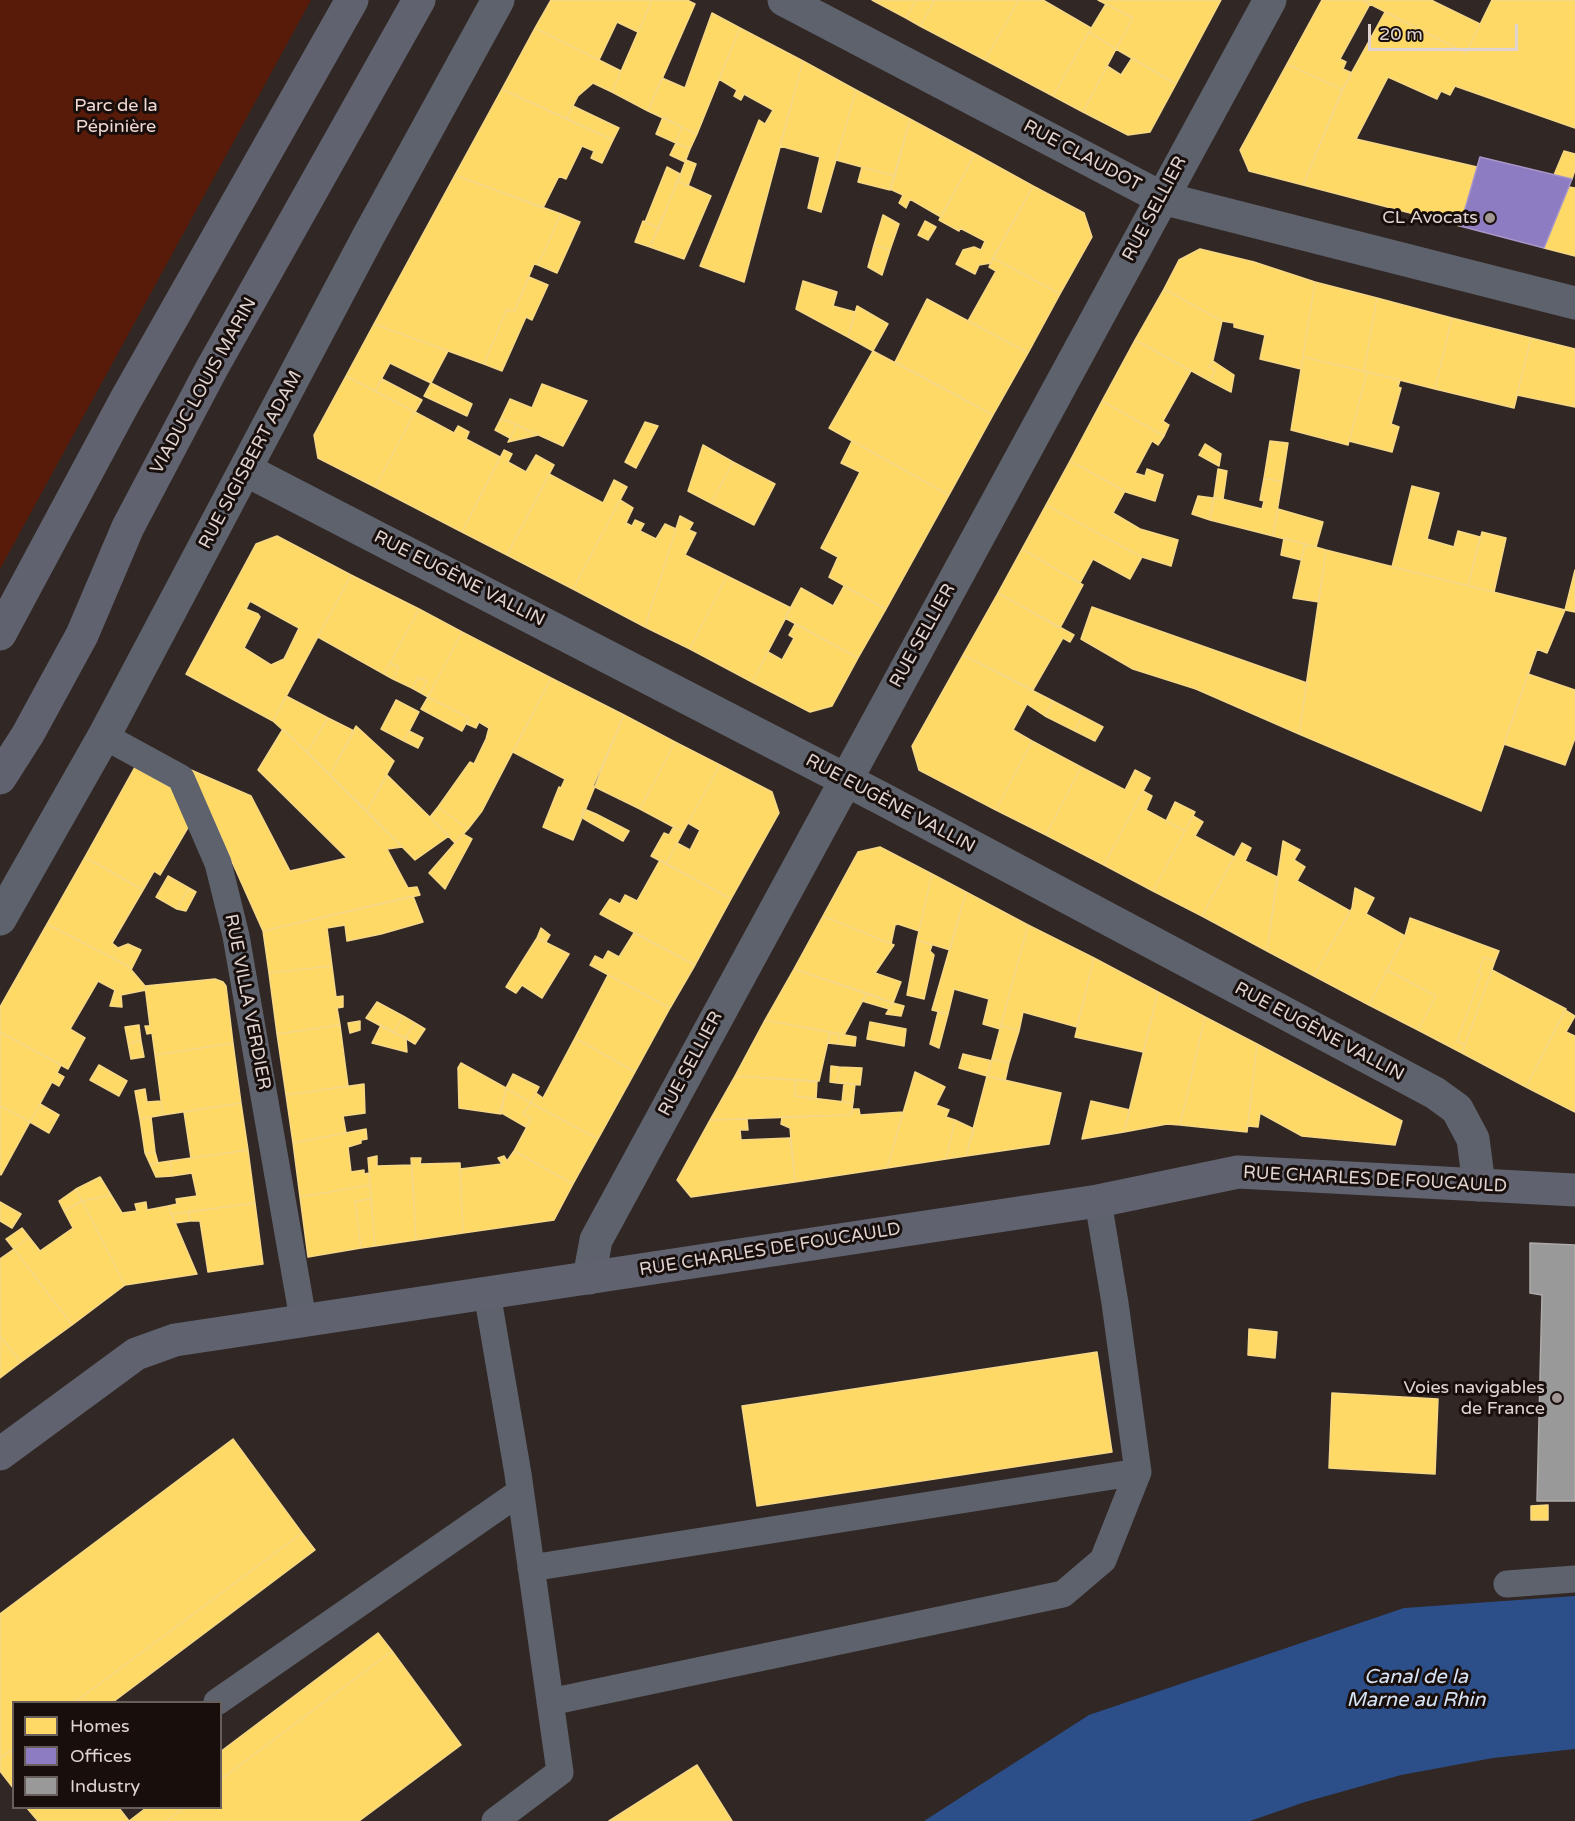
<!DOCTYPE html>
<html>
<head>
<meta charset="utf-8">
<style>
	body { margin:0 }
	#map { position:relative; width:1575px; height:1821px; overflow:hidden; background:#312724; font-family:"Varela Round",sans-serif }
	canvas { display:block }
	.legend { position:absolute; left:12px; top:1701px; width:210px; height:108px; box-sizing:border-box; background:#180f0d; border:2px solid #685e5b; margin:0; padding:8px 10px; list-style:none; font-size:18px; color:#e1d4d0 }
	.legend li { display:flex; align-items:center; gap:12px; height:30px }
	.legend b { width:30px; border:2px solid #685e5b }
	.scale { position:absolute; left:1368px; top:24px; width:150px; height:27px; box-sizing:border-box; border:3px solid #e1d4d0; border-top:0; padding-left:8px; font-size:18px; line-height:21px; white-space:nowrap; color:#e1d4d0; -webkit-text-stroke:4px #180f0d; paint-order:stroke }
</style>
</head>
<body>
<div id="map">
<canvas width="1575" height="1821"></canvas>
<ul class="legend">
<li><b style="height:16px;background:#ffd966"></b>Homes</li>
<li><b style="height:16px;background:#8e7cc3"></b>Offices</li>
<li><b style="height:16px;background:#999"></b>Industry</li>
</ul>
<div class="scale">20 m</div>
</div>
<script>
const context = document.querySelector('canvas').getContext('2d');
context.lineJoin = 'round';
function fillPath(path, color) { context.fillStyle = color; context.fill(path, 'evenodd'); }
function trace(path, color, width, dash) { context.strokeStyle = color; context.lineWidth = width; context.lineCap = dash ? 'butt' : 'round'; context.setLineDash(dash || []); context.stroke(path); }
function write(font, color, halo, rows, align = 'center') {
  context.font = font + ' "Varela Round",sans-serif'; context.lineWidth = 6; context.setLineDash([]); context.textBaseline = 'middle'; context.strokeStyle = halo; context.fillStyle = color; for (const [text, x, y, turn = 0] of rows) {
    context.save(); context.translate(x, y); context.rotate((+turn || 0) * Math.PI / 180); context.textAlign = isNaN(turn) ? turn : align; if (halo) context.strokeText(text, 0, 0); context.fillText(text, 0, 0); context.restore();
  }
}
fillPath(new Path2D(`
	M0 0H311L0 569Z`), '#581b0a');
fillPath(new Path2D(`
	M1575 1596V1749L1493 1758 1401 1775 1305 1802 1250 1821H924L1089 1715 1404 1608Z`), '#2c4f8a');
const homes = new Path2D(`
	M551 0H652L638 32 617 22 599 60 535 28Z
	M652 0H687L695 4 648 111 612 92Z
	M872 0H916L906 18Z
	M916 0H935L920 26 906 18Z
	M935 0H1019L985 60 920 26Z
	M1019 0H1043L1091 28 1053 96 985 60Z
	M1098 0H1221L1176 84 1116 49 1133 18Z
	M1322 0H1362L1370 4 1340 59 1346 62 1343 69 1352 73 1343 90 1287 64Z
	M1362 0H1431L1480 24 1466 53Z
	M1492 0H1575V128L1455 86 1450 95 1441 91 1437 99 1388 77 1356 139 1477 167 1460 226 1303 185 1342 90 1385 12 1466 53Z
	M1106 4 1133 18 1116 49 1089 32Z
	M712 13 740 28 697 134 648 111 662 78 685 88Z
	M535 28 621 71 612 92 593 83 578 96 566 119 502 89Z
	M740 28 803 61 744 282 700 266 759 120 765 124 773 110 744 94 741 100 734 96 737 90 719 79Z
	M1089 32 1116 49 1083 112 1053 96Z
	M1132 58 1176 84 1150 132 1128 135 1083 112 1107 66 1121 75Z
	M803 61 856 90 821 212 808 208 820 157 780 146Z
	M1287 64 1343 90 1303 185 1249 171 1240 150Z
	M502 89 613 140 602 163 591 158 594 151 582 146 566 179 559 176 543 208 455 175Z
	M856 90 910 119 895 176 836 160Z
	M573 106 619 128 613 140 566 119Z
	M663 117 682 127 676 143 656 134Z
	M910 119 975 154 941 217 910 199 906 208 899 203 903 195 890 189Z
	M682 127 697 134 690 149 676 143Z
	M676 143 690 149 685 162 670 155Z
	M1564 151 1575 154V170L1572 179 1554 175Z
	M975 154 1033 186 991 263 979 265 975 274 956 264 963 250 974 247 981 250 985 241 960 228 959 231 939 220Z
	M686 160 696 164 688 186 678 181Z
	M667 167 680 174 659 228 645 222Z
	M862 167 895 176 890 190 858 182Z
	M455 175 561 214 538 265 534 264 514 312 507 309 484 364 374 324Z
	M678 181 711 196 684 259 650 247Z
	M1033 186 1084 213 1092 237 1060 294 993 258Z
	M1569 187 1575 188V256L1544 248Z
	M561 214 580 222 557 273 538 265Z
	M883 215 899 224 890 250 874 245Z
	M643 221 659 228 650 247 635 242Z
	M925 221 936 227 928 240 918 235Z
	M874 245 890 250 882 275 868 267Z
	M1200 249 1254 262 1315 282 1301 369 1260 359 1265 335 1234 327V323L1222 321 1164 289 1179 260Z
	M993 258 1060 294 1028 353 968 321 996 271 989 267Z
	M529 277 548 285 532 320 526 317 502 371 484 364 507 309 514 312Z
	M803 281 837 292 833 306 855 312 848 337 796 309Z
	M1315 282 1377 298 1364 371 1303 357Z
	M1164 289 1222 321 1213 360 1209 367 1215 370 1210 381 1135 340Z
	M1377 298 1452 318 1435 389 1364 371Z
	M927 299 1028 353 993 415 895 362Z
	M857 306 888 324 873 351 848 337Z
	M1452 318 1531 338 1514 408 1435 389Z
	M374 324 448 351 431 383 390 363 375 391 346 376Z
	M1531 338 1575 349V407L1517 395Z
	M1135 340 1191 371 1163 421 1169 425 1164 436 1102 401Z
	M873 351 993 415 949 495 829 428Z
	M1303 357 1367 372 1348 445 1291 430Z
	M1213 361 1234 375 1231 392 1210 381 1215 370 1209 367Z
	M1367 372 1400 380 1398 387 1401 388 1391 424 1399 427 1392 452 1349 441Z
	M346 376 415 412 375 487 318 458 314 435Z
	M382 379 422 400 415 412 375 391Z
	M431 383 472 404 467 416 424 396Z
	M542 384 587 401 563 446 501 418 510 399 532 408Z
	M1102 401 1164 436 1158 445 1152 441 1135 473 1145 476 1147 469 1163 475 1155 501 1126 492 1070 461Z
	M415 412 454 433 458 426 469 432 466 439 500 457 462 532 375 487Z
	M501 418 517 425 510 438 495 430Z
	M645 422 658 426 636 468 625 462Z
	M517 425 538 435 508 442Z
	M852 441 949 495 886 609 829 577 838 557 821 548 860 472 841 463Z
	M1270 441 1288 443 1282 482 1264 478Z
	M1205 444 1221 454 1219 466 1199 455Z
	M703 445 733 462 711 503 688 491Z
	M504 450 512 454 508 462 526 472 536 455 554 465 507 555 462 532Z
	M1070 461 1125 491 1113 513 1140 529 1178 540 1171 566 1142 557 1046 505Z
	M733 462 775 484 754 525 711 503Z
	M1218 469 1227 471 1223 499 1214 497Z
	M549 474 603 503 614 480 627 487 573 589 507 555Z
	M1264 478 1282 482 1273 536 1210 520 1214 497 1262 509 1264 501 1260 500Z
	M1412 486 1439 493 1427 539 1454 547 1458 531 1480 537 1468 586 1392 567Z
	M1198 496 1213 498 1210 520 1192 514Z
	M620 500 633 508 626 523 632 526 635 520 644 524 640 531 656 539 665 524 676 529 645 627 573 589Z
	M1046 505 1142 557 1130 579 1093 559 1080 583 1022 549Z
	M1278 509 1323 522 1316 547 1273 536Z
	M680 516 693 523 689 530 696 533 685 555 727 576 690 649 645 627Z
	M1482 532 1506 538 1494 592 1468 586Z
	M277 536 351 575 273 721 186 674 256 544ZM250 601 299 628 284 659 271 665 244 648 260 617 258 614 246 609Z
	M1284 538 1305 544 1301 560 1281 555Z
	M1305 544 1326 550 1319 602 1293 598Z
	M1022 549 1083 585 1060 628 998 593Z
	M1326 550 1565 610 1547 653 1537 649 1481 811 1299 734Z
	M1575 570V612L1565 610Z
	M351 575 419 609 384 674 318 637Z
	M727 576 791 608 752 682 690 649Z
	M844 586 886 609 858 658 785 618 801 588 833 606Z
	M998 593 1074 635 1070 642 1063 638 1033 690 963 655Z
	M1092 607 1307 683 1299 734 1196 689 1133 669 1081 639Z
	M419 609 462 632 428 697 421 693 427 681 418 677 412 688 393 679 399 667 390 663Z
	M795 624 858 658 832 706 810 712 752 682 768 652 782 660 794 638 789 635Z
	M462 632 551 678 482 811 468 829 438 807 470 762 474 764 486 739 489 728 479 722 476 728 467 724 469 718 428 697Z
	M963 655 1053 701 1045 716 1027 704 1013 730 1032 741 996 810 919 770 912 746Z
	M390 663 399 667 393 679 384 674Z
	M1528 674 1575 690V738L1565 765 1504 744Z
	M418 677 427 681 421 693 412 688Z
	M551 678 624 715 573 840 543 827 559 787 561 788 565 779 513 752Z
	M286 696 328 718 307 752 273 721Z
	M428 697 469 718 462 731 421 709Z
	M396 700 419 712 404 741 381 729Z
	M1053 701 1082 716 1075 731 1045 716Z
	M624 715 675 742 640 809 593 786Z
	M1082 716 1103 727 1095 741 1075 731Z
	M328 718 354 731 330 775 307 752Z
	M356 726 394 761 367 811 330 775Z
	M283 729 402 847 387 849 408 888 417 887 420 895 263 931 191 770 251 796 290 871 347 858 258 770Z
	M409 731 423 738 418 748 404 741Z
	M1032 741 1081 767 1046 835 996 810Z
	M675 742 720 765 683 832 640 809Z
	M720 765 772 792 779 813 731 899 666 864 677 843 690 850 700 830 688 823Z
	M135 767 173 789 190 824 160 875 154 871 143 890 85 857Z
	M1081 767 1125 790 1135 770 1150 778 1104 865 1046 835Z
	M387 775 449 836 415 860 367 811Z
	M1143 791 1152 796 1146 810 1185 831 1153 891 1104 865Z
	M1175 802 1195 812 1185 831 1166 821Z
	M438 807 468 829 455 843 430 817Z
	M584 809 596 814 591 823 581 817Z
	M596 814 629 831 623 841 591 823Z
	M1193 816 1203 822 1195 836 1234 857 1202 916 1153 891Z
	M674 826 683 832 666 864 651 856 664 833 669 835Z
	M463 834 472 839 445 889 429 873Z
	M1283 841 1300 850 1294 860 1305 867 1297 881 1350 911 1314 976 1267 951Z
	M1242 843 1251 848 1245 861 1277 877 1267 951 1202 916Z
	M880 847 932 874 919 931 898 924 895 925 891 944 823 916 858 852Z
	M85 857 143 890 112 943 118 948 128 944 141 950 131 970 128 966 47 924Z
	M660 860 731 899 695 965 600 914 610 899 620 904 625 895 637 901Z
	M932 874 966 892 950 950 917 940Z
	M168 876 189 888 177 909 156 897Z
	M189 888 196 892 186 911 177 909Z
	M1355 888 1374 898 1366 914 1405 936 1369 1005 1314 976 1352 908Z
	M966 892 1028 925 1000 1029 983 1024 989 999 954 989 948 1014 932 1010Z
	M413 896 423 922 381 934 347 941 345 925 327 928 332 966 269 973 263 931Z
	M823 916 894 945 875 973 901 982 893 1003 794 969Z
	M1410 918 1499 951 1495 961 1484 957 1479 972 1482 973 1457 1041 1465 1045 1462 1053 1418 1030 1436 996 1387 970 1405 936Z
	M47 924 128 966 145 986 146 990 121 995 122 1007 110 1006 115 990 98 981 70 1029 85 1038 68 1069 0 1032V1007Z
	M1028 925 1094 958 1077 1027 1023 1012 1019 1031 1001 1025Z
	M541 928 550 935 546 942 537 938Z
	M634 933 695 965 670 1008 590 965 595 956 603 960 608 951 619 957Z
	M537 938 569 954 542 998 522 985 516 993 506 987Z
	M917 940 932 945 930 951 934 955 924 999 907 995Z
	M1484 957 1495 961 1465 1045 1457 1041 1482 973 1479 972Z
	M1094 958 1158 992 1143 1052 1075 1037Z
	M332 966 336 997 343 996V1007L337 1008 340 1025 277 1034 269 973Z
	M794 969 867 993 844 1035 765 1020Z
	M1387 970 1436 996 1418 1030 1369 1005Z
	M1492 970 1566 1009 1526 1087 1462 1053Z
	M608 975 670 1008 635 1072 575 1038Z
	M215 979 223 982 226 986 233 1043 155 1055 152 1033 147 1034 145 1026H150L145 986Z
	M1158 992 1205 1017 1180 1125 1167 1124 1124 1132Z
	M867 993 893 1003 889 1009 862 1001Z
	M377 1002 403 1016 394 1033 366 1018Z
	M893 1003 904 1006 901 1016 886 1014Z
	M1565 1010 1575 1016 1566 1032 1575 1036V1112L1526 1087Z
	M938 1012 948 1014 939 1048 930 1044Z
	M403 1016 415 1023 405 1038 394 1033Z
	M1205 1017 1257 1044 1247 1132 1180 1125Z
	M765 1020 830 1032 819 1081 735 1076Z
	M360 1021V1030L350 1033 348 1023Z
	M870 1022 906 1029 904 1046 867 1039Z
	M415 1023 425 1029 415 1044 405 1038Z
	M139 1025 141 1041 128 1043 125 1027Z
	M340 1025 348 1086 286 1095 277 1034Z
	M381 1025 406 1039 407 1052 372 1043Z
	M1001 1025 1019 1031 1009 1063 992 1059Z
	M0 1032 61 1065 57 1073 64 1077 59 1086 52 1082 30 1122 0 1106Z
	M830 1032 840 1034 837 1044 828 1043Z
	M840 1034 856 1037 855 1046 837 1044Z
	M575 1038 635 1072 598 1139 531 1103 536 1093 543 1098Z
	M141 1041 144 1057 131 1059 128 1043Z
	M233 1043 241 1103 163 1115 155 1055Z
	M1257 1044 1402 1121 1395 1145 1302 1136 1260 1113 1258 1127 1248 1126Z
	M963 1054 992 1061 987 1076 959 1068Z
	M992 1059 1009 1063 1005 1081 987 1076Z
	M461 1063 506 1088 501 1114 459 1108 458 1068Z
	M99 1065 127 1081 119 1096 90 1080Z
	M831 1066 839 1067 837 1083 830 1082Z
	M839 1067 862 1068 860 1085 837 1083Z
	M915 1072 945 1087 936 1105 949 1110 946 1117 955 1120 946 1159 887 1168Z
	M513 1074 539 1087 531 1103 506 1088Z
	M735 1076 795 1080V1096L853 1103 851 1115 710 1120Z
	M987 1076 1061 1093 1049 1144 966 1156Z
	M795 1080 817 1082 816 1099 795 1096Z
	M844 1083 855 1084 853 1103 842 1102Z
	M364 1084 365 1113 343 1116 346 1133 293 1143 286 1095Z
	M506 1088 531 1103 523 1114 531 1119 526 1127 500 1112Z
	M145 1089 147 1102 161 1101 163 1115 140 1119 135 1091Z
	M1091 1101 1130 1110 1124 1132 1082 1139Z
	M241 1103 248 1150 191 1158 184 1112Z
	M531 1103 598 1139 573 1184 514 1151 531 1119 523 1114Z
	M40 1104 59 1115 49 1133 30 1122Z
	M0 1106 30 1122 1 1175 0 1174Z
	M853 1109H859L860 1115 903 1112 887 1168 795 1182 790 1128 781 1124 782 1117 851 1115Z
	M151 1117 155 1152 145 1153 140 1119Z
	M747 1119 748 1130H740L741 1140 790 1138 795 1182 691 1197 677 1180 710 1120Z
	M955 1120 974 1129 966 1156 946 1159Z
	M366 1129 367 1139 361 1140V1143L348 1147 351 1172 364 1170V1174L369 1173 370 1185 300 1197 293 1143Z
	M248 1150 255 1203 172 1214 168 1206 177 1204 176 1199 197 1196 192 1173 172 1176 170 1161Z
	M514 1151 573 1184 554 1220 463 1233 460 1169 502 1164 498 1158 504 1156 507 1161Z
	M155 1152 158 1163 150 1164 145 1153Z
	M377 1156V1166L412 1165 416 1240 375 1246 368 1158Z
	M411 1158H421L420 1164 460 1163 463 1233 416 1240Z
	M170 1161 172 1176 156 1177 150 1164Z
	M100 1177 111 1195 82 1201 76 1189Z
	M370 1185 371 1199 355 1201 361 1248 308 1257 300 1197Z
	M76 1189 82 1201 64 1211 59 1201Z
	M111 1195 122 1213 137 1211 135 1204 146 1202 147 1210 168 1206 197 1274 125 1285 82 1201Z
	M371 1199 375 1246 361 1248 355 1201Z
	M82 1201 125 1285 72 1325 14 1249 29 1237 40 1251 73 1228 64 1211Z
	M0 1202 21 1214 12 1228 0 1221Z
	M255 1203 263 1264 208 1272 200 1221H190L189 1212Z
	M189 1212 190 1221 175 1223 172 1214Z
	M22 1228 29 1237 14 1249 6 1239Z
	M14 1249 72 1325 21 1362 0 1336V1259Z
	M1249 1329 1277 1332 1275 1358 1248 1355Z
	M0 1336 21 1362 0 1378Z
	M1097 1352 1112 1452 757 1506 742 1406Z
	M1332 1393 1438 1399 1435 1474 1329 1468Z
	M233 1439 302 1533 75 1702H14V1748L0 1759V1614Z
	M1548 1505V1520H1531V1506Z
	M302 1533 315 1550 113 1702H75Z
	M378 1633 392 1651 220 1780V1752Z
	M392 1651 461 1745 359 1821H166L184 1808H220V1780Z
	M14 1748V1789L0 1771V1759Z
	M697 1765 732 1821H609Z
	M27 1808H119L129 1821 146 1808H184L166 1821H38Z`);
fillPath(homes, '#ffd966');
trace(homes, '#f6d886', 1.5);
const offices = new Path2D(`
	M1480 157 1572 179 1544 248 1460 226Z`);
fillPath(offices, '#8e7cc3');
trace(offices, '#a796c7', 1.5);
const industry = new Path2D(`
	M1530 1243 1575 1245V1501H1537L1542 1295 1530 1293Z`);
fillPath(industry, '#999');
trace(industry, '#afabaa', 1.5);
trace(new Path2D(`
	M104 736 181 778 218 863 236 936 303 1319
	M487 1293 518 1474 560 1772 495 1821
	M531 1568 1138 1472
	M1507 1584 1575 1579
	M217 1702 520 1492
	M550 1702 1063 1594 1103 1560 1138 1472 1115 1303 1098 1201`), '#5d626c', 27);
trace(new Path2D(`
	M784 0 1162 198 1575 303
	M246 470 879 797 1435 1093 1457 1109 1473 1139 1479 1185
	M0 919 104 736 369 235 498 0
	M589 1278 596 1240 1270 0`), '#5d626c', 33);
trace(new Path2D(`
	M0 634 125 401 352 0
	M0 778 28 734 82 635 128 527 212 368 419 0
	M0 1454 136 1354 175 1340 1098 1201 1238 1172 1575 1190`), '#60636f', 33);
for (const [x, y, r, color] of [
	[1490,218,6,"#a39794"],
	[1557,1398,6,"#a39794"]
]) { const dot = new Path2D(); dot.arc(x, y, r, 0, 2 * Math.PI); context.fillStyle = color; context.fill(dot); trace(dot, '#180f0d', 2); }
write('18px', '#f1d8d1', '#180f0d', [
	["Parc de la",116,106],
	["Pépinière",116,127]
]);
write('18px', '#e1d4d0', '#180f0d', [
	["RUE CLAUDOT",1082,156,28],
	["RUE SELLIER",1155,209,-62],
	["VIADUC LOUIS MARIN",204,386,-61],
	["RUE SIGISBERT ADAM",251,460,-62],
	["RUE EUGÈNE VALLIN",459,579,27],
	["RUE SELLIER",923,636,-61],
	["RUE EUGÈNE VALLIN",890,804,28],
	["RUE VILLA VERDIER",247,1002,79],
	["RUE EUGÈNE VALLIN",1319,1032,28],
	["RUE SELLIER",691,1064,-62],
	["RUE CHARLES DE FOUCAULD",1375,1180,3],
	["RUE CHARLES DE FOUCAULD",770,1250,-9]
]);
write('18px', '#e1d4d0', '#180f0d', [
	["CL Avocats",1478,218],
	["Voies navigables",1545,1388],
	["de France",1545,1409]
], 'right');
write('italic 20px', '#d7e3f6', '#180f0d', [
	["Canal de la",1416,1678],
	["Marne au Rhin",1416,1701]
]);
</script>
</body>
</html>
